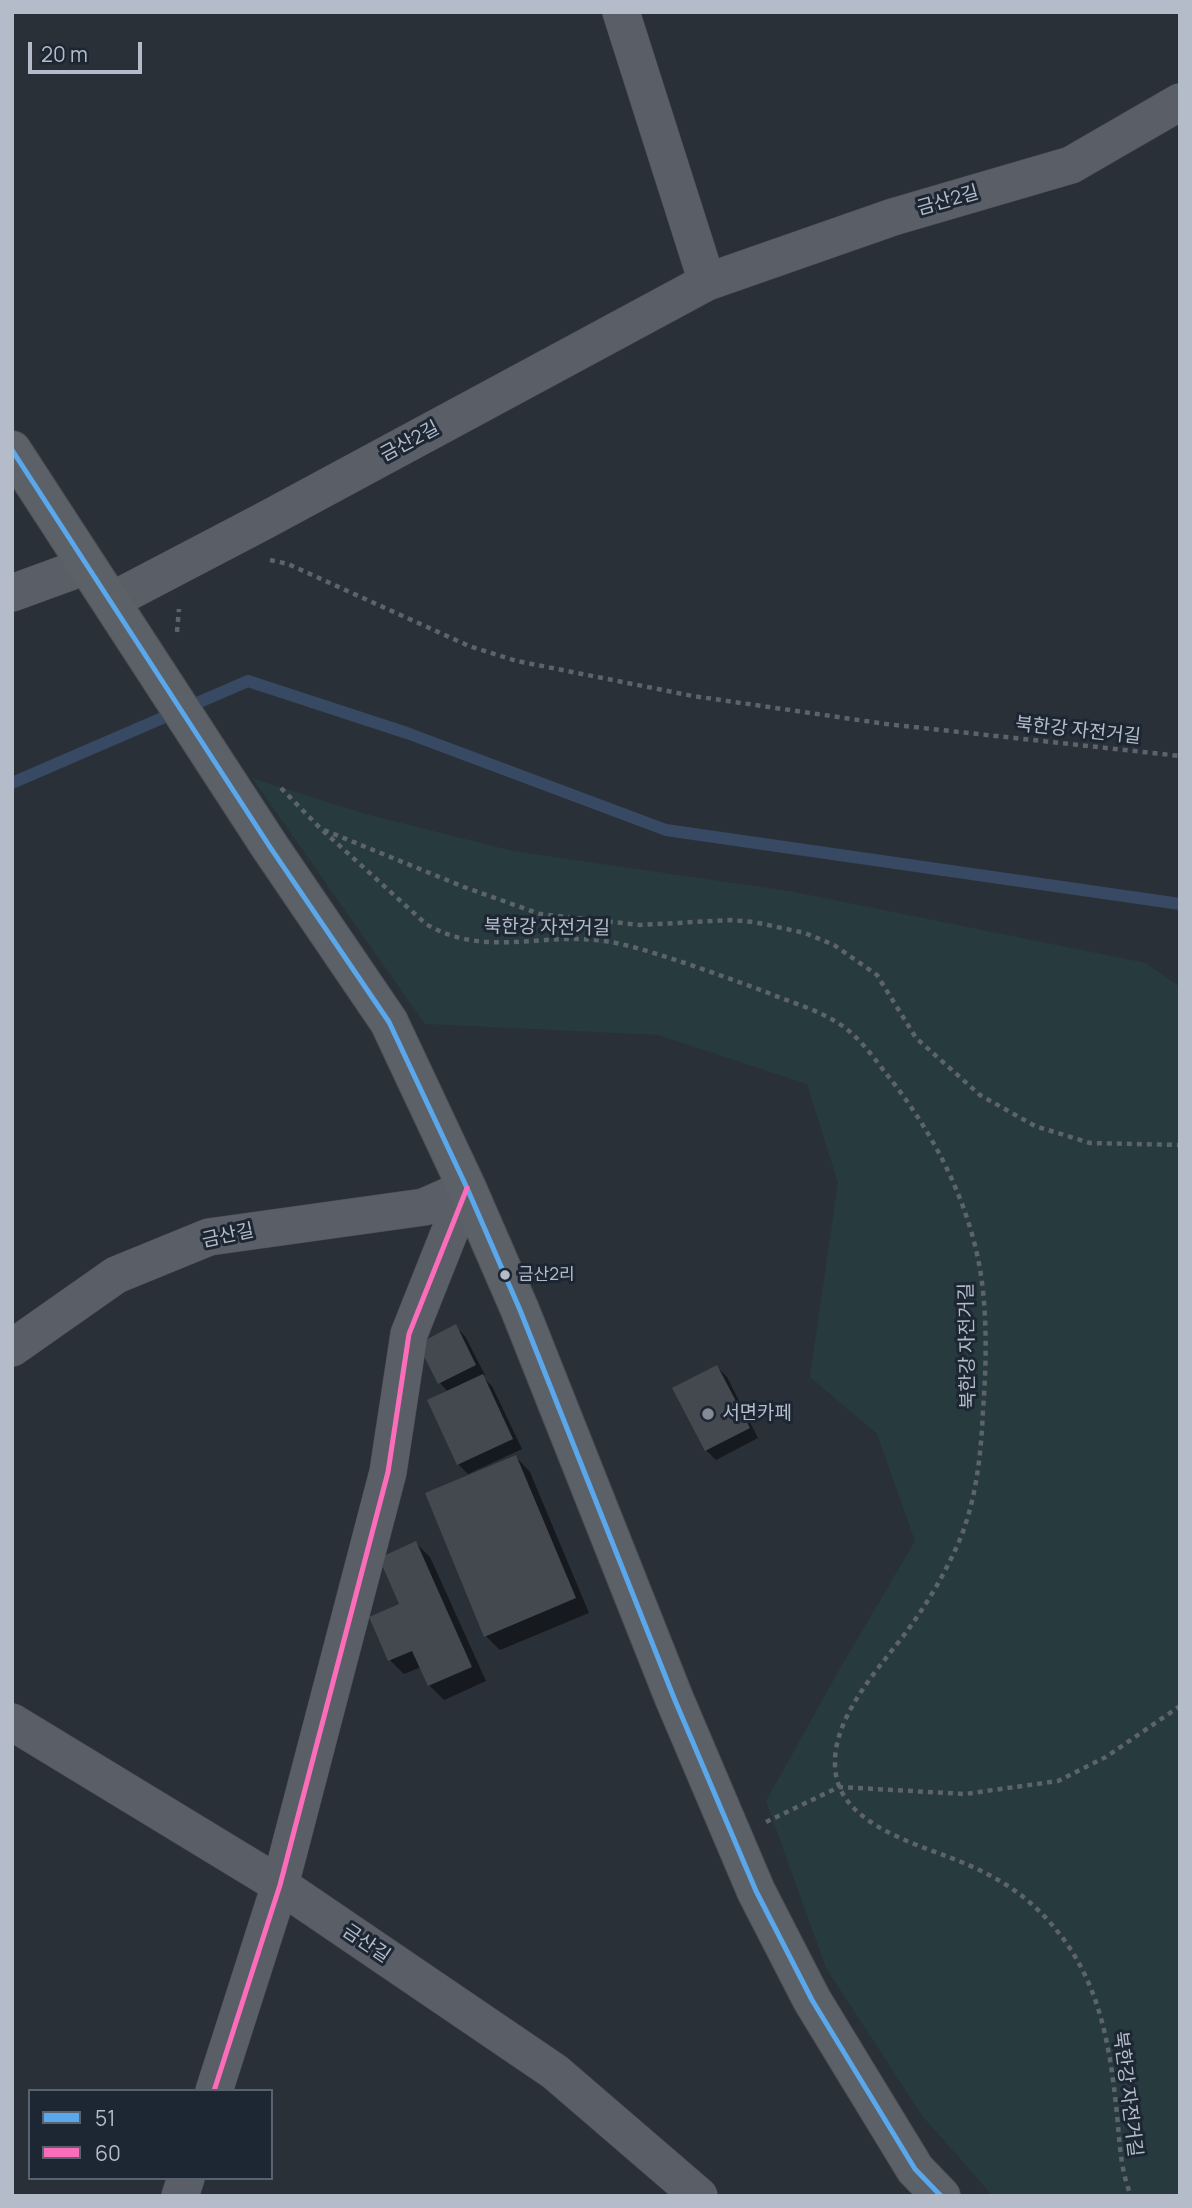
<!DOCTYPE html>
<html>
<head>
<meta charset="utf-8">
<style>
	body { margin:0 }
	#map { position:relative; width:1192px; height:2208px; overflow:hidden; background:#2a3038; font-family:Manrope,sans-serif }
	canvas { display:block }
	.frame { position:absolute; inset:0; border:14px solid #b4bcc9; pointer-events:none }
	.legend { position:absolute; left:28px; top:2089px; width:245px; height:91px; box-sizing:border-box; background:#1d2633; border:2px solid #59626f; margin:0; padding:9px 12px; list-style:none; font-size:21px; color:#b4bcc9 }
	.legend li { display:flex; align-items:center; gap:14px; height:35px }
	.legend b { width:35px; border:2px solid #59626f }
	.scale { position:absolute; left:28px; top:42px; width:114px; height:32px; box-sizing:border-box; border:4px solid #b4bcc9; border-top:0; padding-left:9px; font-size:21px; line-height:24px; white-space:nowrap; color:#b4bcc9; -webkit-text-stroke:5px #1d2633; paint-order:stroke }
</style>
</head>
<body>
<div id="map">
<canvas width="1192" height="2208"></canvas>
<div class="frame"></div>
<ul class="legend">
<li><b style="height:9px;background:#5aa8eb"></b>51</li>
<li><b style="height:9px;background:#fb6dba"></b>60</li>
</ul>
<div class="scale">20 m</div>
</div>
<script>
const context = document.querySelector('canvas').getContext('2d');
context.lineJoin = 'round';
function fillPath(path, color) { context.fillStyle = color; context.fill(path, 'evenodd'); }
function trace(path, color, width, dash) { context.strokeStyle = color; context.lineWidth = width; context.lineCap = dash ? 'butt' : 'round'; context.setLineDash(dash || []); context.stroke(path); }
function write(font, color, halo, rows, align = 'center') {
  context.font = font + ' Manrope,"Noto Sans KR",sans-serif'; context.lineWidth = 6; context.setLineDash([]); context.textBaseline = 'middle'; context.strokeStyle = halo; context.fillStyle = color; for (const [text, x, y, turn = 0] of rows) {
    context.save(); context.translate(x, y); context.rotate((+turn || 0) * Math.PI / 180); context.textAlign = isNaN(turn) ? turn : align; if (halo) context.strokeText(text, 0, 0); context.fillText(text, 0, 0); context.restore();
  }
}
fillPath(new Path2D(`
	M252 778 362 813 513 851 789 891 1146 963 1180 987V2196H993L923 2117 826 1968 766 1801 838 1672 915 1541 877 1434 810 1377 838 1183 807 1084 658 1035 425 1024Z`), '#273a3e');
fillPath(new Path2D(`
	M456 1327 465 1336 485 1375 482 1376 492 1386 522 1449 468 1474 458 1464 448 1392 440 1383Z
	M717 1367 727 1377 758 1438 716 1460 706 1450Z
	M516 1457 530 1472 589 1613 500 1650 486 1636Z
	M416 1543 430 1557 486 1681 444 1700 429 1685 421 1667 404 1674 390 1660Z`), '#0007');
trace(new Path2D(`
	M12 783 248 681 407 733 666 830 1180 904`), '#384963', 12);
fillPath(new Path2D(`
	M456 1324 476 1365 438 1384 418 1344Z
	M717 1365 750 1428 705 1451 672 1388Z
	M483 1374 513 1439 457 1465 427 1400Z
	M516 1455 576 1598 484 1637 425 1493Z
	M416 1541 472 1667 428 1686 412 1651 388 1661 369 1617 399 1604 379 1558Z`), '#444950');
const minor = new Path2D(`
	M621 12 707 282
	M12 593 86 566
	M111 601 262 522 707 282 893 217 1071 165 1180 102
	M12 1348 116 1275 209 1237 424 1207 467 1188
	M12 1722 280 1885 555 2072 699 2196
	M214 2091 280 1885 388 1472 409 1334 467 1188
	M180 2196 186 2178`);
const major = new Path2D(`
	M12 450 270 847 389 1022 467 1188 520 1310 674 1698 756 1891 812 2000 915 2169 941 2196`);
trace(minor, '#484c53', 38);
trace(major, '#484c55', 40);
trace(new Path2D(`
	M270 560 288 564 469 646 517 661 693 696 886 724 1180 756
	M177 632 179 609
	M281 788 320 828 426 924C481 957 538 934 596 940 627 943 656 954 685 963 714 973 742 983 771 994 793 1003 818 1010 838 1023 858 1035 874 1058 888 1076 937 1137 975 1213 983 1291 987 1331 986 1371 983 1410 981 1456 976 1502 958 1544 944 1575 927 1604 907 1631 878 1670 827 1722 836 1775 845 1828 925 1846 966 1864 992 1875 1016 1889 1036 1908 1097 1966 1109 2035 1117 2115 1120 2144 1120 2168 1131 2196
	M324 830 464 887 540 914 640 925 730 920 754 922 805 933 834 945 877 975 916 1038 980 1095 1035 1126 1090 1143 1180 1145
	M766 1822 839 1787 965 1794 1058 1781 1106 1757 1180 1706`), '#5d636a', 4.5, [5, 5]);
trace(minor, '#5a5e66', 37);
trace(major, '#5c6168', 38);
trace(new Path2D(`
	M12 450 270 847 389 1022 467 1188 520 1310 674 1698 756 1891 812 2000 915 2169 941 2196`), '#5aa8eb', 5);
trace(new Path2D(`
	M214 2091 280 1885 388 1472 409 1334 467 1188`), '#fb6dba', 5);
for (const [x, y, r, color] of [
	[505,1275,6,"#b4bcc9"],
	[708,1414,7,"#848b96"]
]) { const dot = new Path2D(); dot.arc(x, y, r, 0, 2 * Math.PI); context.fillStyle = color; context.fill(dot); trace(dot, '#1d2633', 2.5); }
write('17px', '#b4bcc9', '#1d2633', [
	["금산2리",518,1275]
], 'left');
write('19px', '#b4bcc9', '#1d2633', [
	["금산2길",948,201,-16],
	["금산2길",410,442,-28],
	["북한강 자전거길",1078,731,6],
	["북한강 자전거길",547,928,1],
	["금산길",228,1236,-12],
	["북한강 자전거길",968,1346,-91],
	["금산길",366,1944,34],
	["북한강 자전거길",1127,2094,83]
]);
write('19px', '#b4bcc9', '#1d2633', [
	["서면카페",722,1414]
], 'left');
</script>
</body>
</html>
